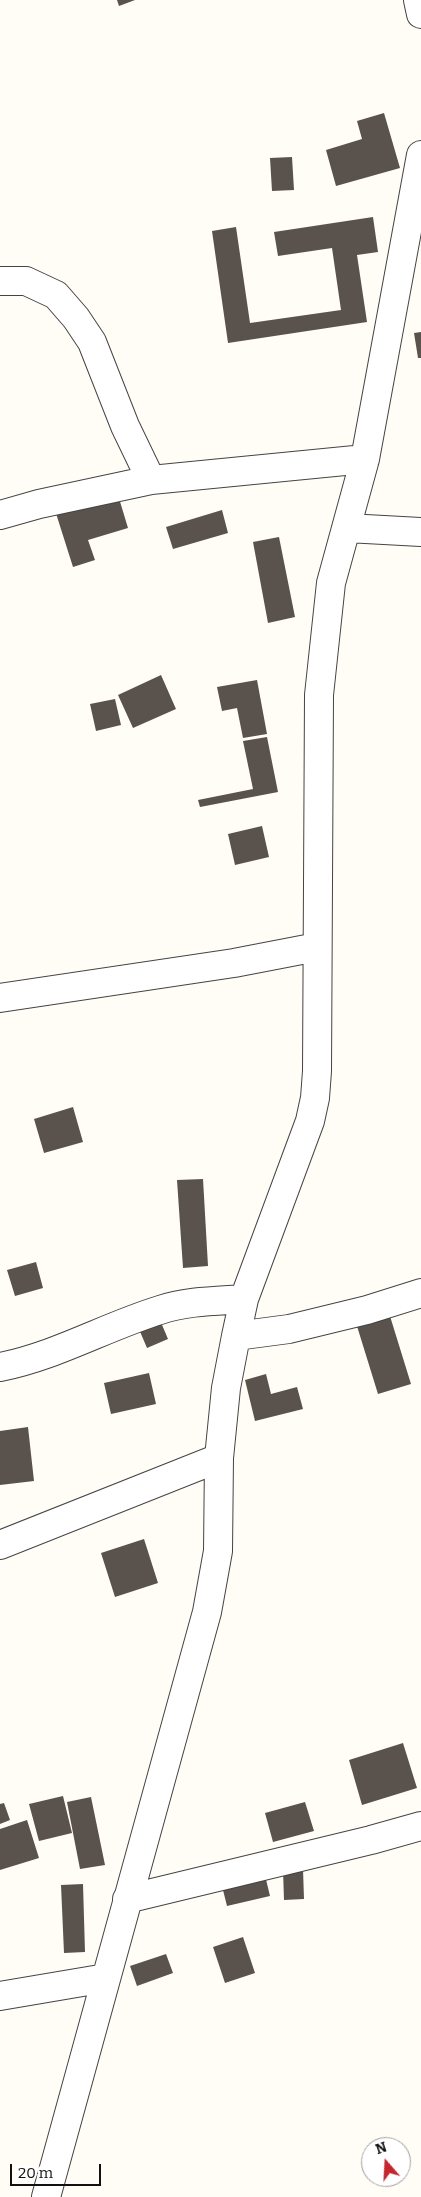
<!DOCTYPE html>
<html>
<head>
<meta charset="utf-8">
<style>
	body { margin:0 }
	#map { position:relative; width:421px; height:2197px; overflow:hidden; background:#fffdf5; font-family:Bitter,serif }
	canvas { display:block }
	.north { position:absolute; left:361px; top:2137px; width:50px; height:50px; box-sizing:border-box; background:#fff; border:1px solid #a0a0a0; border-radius:50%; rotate:341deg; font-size:14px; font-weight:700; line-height:20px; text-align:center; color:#111 }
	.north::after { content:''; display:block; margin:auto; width:18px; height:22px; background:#c4262e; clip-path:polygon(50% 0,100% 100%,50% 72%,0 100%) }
	.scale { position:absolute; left:10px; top:2164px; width:91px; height:22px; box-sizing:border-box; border:2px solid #111; border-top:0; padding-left:6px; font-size:15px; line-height:18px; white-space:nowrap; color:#111; -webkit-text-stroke:4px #fff; paint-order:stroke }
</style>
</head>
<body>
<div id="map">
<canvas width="421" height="2197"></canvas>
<div class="north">N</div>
<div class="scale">20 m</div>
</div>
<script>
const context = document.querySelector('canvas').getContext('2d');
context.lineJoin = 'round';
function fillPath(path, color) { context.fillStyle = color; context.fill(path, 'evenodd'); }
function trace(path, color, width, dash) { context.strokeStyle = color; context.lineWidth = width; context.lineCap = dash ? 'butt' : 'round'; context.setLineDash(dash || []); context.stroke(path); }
fillPath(new Path2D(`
	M117 0H135L119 6Z
	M384 113 400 168 336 186 326 150 362 139 357 121Z
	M292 157 294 190 272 191 270 158Z
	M373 217 378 252 357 255 367 322 228 343 212 231 236 227 250 323 341 310 332 248 278 256 274 232Z
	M421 332V358H418L414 333Z
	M115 485 128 528 88 540 95 560 73 567 53 504Z
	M222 510 228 533 173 549 166 527Z
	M279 537 295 617 268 623 253 542Z
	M161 675 176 709 133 728 118 695Z
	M257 680 267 734 243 738 237 708 222 711 217 687Z
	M115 699 121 725 96 731 90 704Z
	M267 737 278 792 200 807 198 800 253 789 243 741Z
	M262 826 269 857 235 865 228 834Z
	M73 1107 83 1142 44 1153 34 1119Z
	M203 1179 208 1266 183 1268 177 1180Z
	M36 1262 43 1288 15 1296 7 1270Z
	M385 1300 411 1384 378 1394 352 1310Z
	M154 1306 168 1339 147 1348 133 1315Z
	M149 1373 156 1404 111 1414 104 1383Z
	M266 1374 271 1394 297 1387 303 1409 255 1421 245 1380Z
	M28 1427 34 1481 0 1485V1431Z
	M144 1539 158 1583 115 1597 101 1553Z
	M403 1743 417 1788 362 1805 349 1760Z
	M63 1796 72 1833 39 1841 29 1804Z
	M91 1797 105 1865 80 1869 67 1802Z
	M305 1802 314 1831 273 1842 265 1813Z
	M4 1803 10 1820 0 1824V1804Z
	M27 1820 39 1858 0 1870V1829Z
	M262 1863 270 1896 227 1906 219 1874Z
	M303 1869 304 1899 284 1900 283 1870Z
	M83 1884 85 1952 64 1953 61 1885Z
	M243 1937 255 1973 225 1983 213 1947Z
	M166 1954 173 1973 137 1986 130 1966Z`), '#5a524d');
const minor = new Path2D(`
	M418 0 421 14
	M0 281H26L56 295 76 318 92 342 125 426 151 480
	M0 515 39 504 151 480 365 459
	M347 528 421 532
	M0 998 234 963 317 947
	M236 1336 289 1329 367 1310 421 1293
	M0 1367C56 1356 105 1327 160 1310 187 1301 216 1301 244 1299
	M0 1545 219 1458
	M127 1899 371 1840 421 1826
	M0 1996 106 1978
	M46 2197 207 1612 218 1551 219 1458 226 1388 236 1336 244 1299 310 1121 315 1098 317 1071 319 695 331 583 365 459 421 155`);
trace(minor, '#444', 30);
trace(minor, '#fff', 28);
</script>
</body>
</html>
